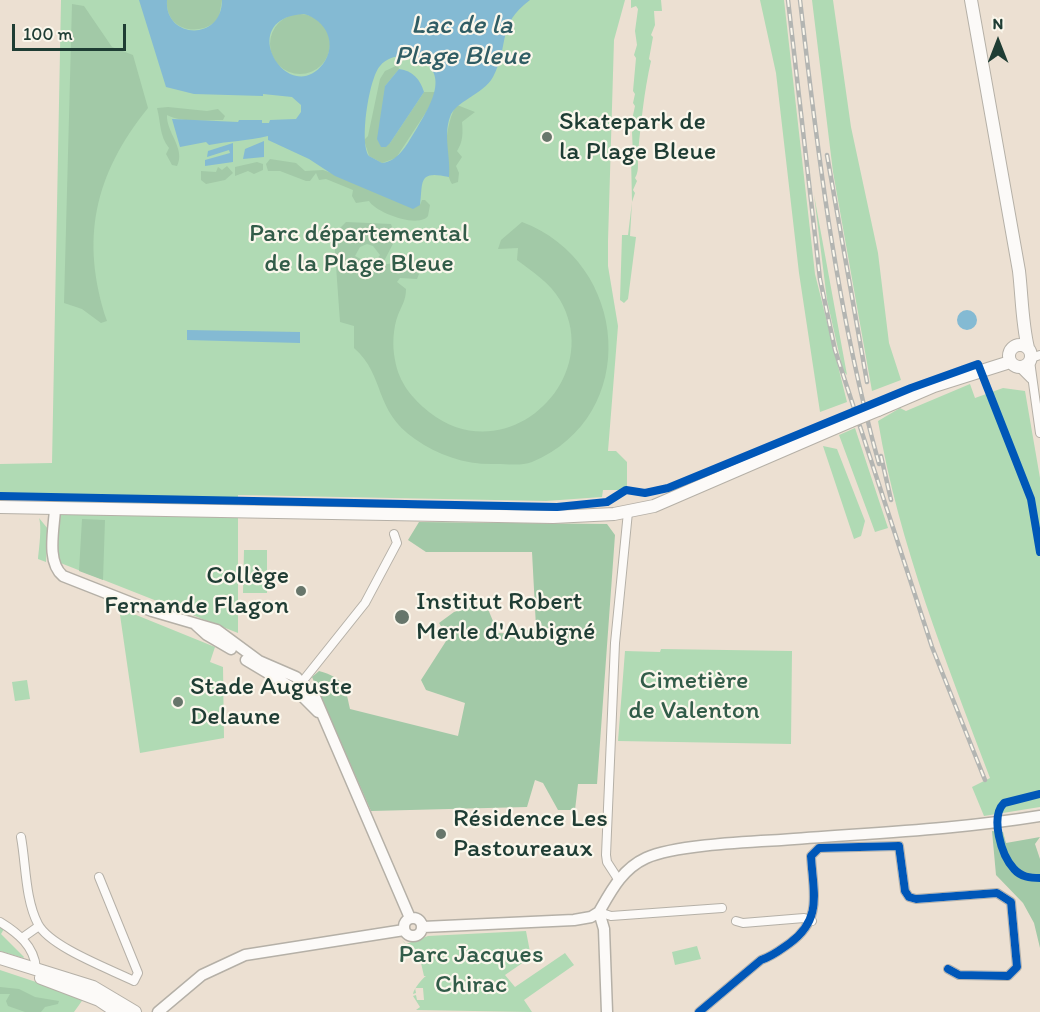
<!DOCTYPE html>
<html>
<head>
<meta charset="utf-8">
<style>
	body { margin:0 }
	#map { position:relative; width:1040px; height:1012px; overflow:hidden; background:#ece0d2; font-family:Itim,sans-serif }
	canvas { display:block }
	.north { position:absolute; left:968px; top:12px; width:60px; height:60px; -webkit-text-stroke:4px #fbf7ec; paint-order:stroke; rotate:0deg; font-size:16px; font-weight:700; line-height:24px; text-align:center; color:#1f3d34 }
	.north::after { content:''; display:block; margin:auto; width:21px; height:27px; background:#1f3d34; clip-path:polygon(50% 0,100% 100%,50% 72%,0 100%) }
	.scale { position:absolute; left:12px; top:24px; width:114px; height:27px; box-sizing:border-box; border:3px solid #1f3d34; border-top:0; padding-left:8px; font-size:18px; line-height:21px; white-space:nowrap; color:#1f3d34; -webkit-text-stroke:4px #fbf7ec; paint-order:stroke }
</style>
</head>
<body>
<div id="map">
<canvas width="1040" height="1012"></canvas>
<div class="north">N</div>
<div class="scale">100 m</div>
</div>
<script>
const context = document.querySelector('canvas').getContext('2d');
context.lineJoin = 'round';
function fillPath(path, color) { context.fillStyle = color; context.fill(path, 'evenodd'); }
function trace(path, color, width, dash) { context.strokeStyle = color; context.lineWidth = width; context.lineCap = dash ? 'butt' : 'round'; context.setLineDash(dash || []); context.stroke(path); }
function write(font, color, halo, rows, align = 'center') {
  context.font = font + ' Itim,sans-serif'; context.lineWidth = 4.5; context.setLineDash([]); context.textBaseline = 'middle'; context.strokeStyle = halo; context.fillStyle = color; for (const [text, x, y, turn = 0] of rows) {
    context.save(); context.translate(x, y); context.rotate((+turn || 0) * Math.PI / 180); context.textAlign = isNaN(turn) ? turn : align; if (halo) context.strokeText(text, 0, 0); context.fillText(text, 0, 0); context.restore();
  }
}
fillPath(new Path2D(`
	M61 0H625L614 40 608 241V266L618 326 608 451H616L627 462V488L620 490H603L602 497 546 501 238 495V633L58 562 52 526 51 495 0 494V464L52 463Z
	M631 0H661L662 11H654L655 25 651 35 653 37 649 59 651 61C644 92 641 123 638 153 637 161 640 170 635 178L637 181 633 190 635 193 632 202 630 236 636 237 628 299 624 303 620 300 622 235H628L632 202 631 157 633 155 632 132 634 130 632 120 635 106 633 103 635 94 633 91 636 58 634 55 637 45 635 31 638 9 636 6 631 8Z
	M760 0H784L815 274 847 402 820 412 799 273 776 73Z
	M812 0H833L851 127 878 253 889 343 901 380 872 391 833 172Z
	M814 195 847 375 843 371 827 300Z
	M970 384 975 398 1003 388 1025 391 1040 478V807L984 816 972 787 990 778C946 661 899 545 878 421L900 408 906 411Z
	M855 428 888 528 875 532 839 435Z
	M823 446 837 449 865 521 861 536 854 539Z
	M39 518 48 529 46 562 38 559C39 549 42 527 39 518Z
	M244 550H267V593H243Z
	M119 608 215 647 210 662 223 667 224 738 140 753Z
	M661 649 792 651 791 744 618 741 625 651 660 652Z
	M27 680 30 699 15 701 12 682Z
	M0 927 4 929 1 934 24 957 23 958 0 951Z
	M526 931 531 957 505 975 515 987 565 953 574 965 524 1000 532 1012 416 1010 420 1007 413 996 416 995 417 1000H424L423 988H415L416 993 413 994C414 988 423 978 426 976H424L421 963 402 940 406 944 428 936Z
	M697 946 701 959 675 965 672 952Z
	M0 970 84 998 74 1012H0Z`), '#b0dab4');
fillPath(new Path2D(`
	M167 0H222L219 17 214 23C194 37 165 28 167 0Z
	M72 4 84 6 112 47 133 55 148 108C94 175 80 240 107 321L101 323 82 309 64 303Z
	M270 44a30 30 0 1 1 60 0a30 30 0 1 1-60 0Z
	M398 65 399 69 385 86 390 143 424 92H436L434 100 396 158 382 163 369 156 364 140 368 136 380 79 385 71Z
	M457 105 475 112 462 122C463 133 463 142 457 151L462 157 456 166 459 173 458 182 452 184C442 168 445 120 457 105Z
	M168 107 207 111 218 109 225 116 223 120C207 120 181 123 167 115 166 132 186 149 177 166L172 165 166 154 169 148C159 135 161 123 157 108Z
	M270 159 296 163 305 171 323 170 420 205 422 200H425L430 205 428 216C418 229 375 212 369 201L356 203 352 196 353 190 326 179 319 180 316 173 310 181H306L280 171H268L266 164Z
	M257 162 263 164V170L254 174 248 171 235 176V167Z
	M227 166 233 173 225 180 206 184 201 180V171L216 172 218 167 222 170Z
	M346 222 391 224 396 238 382 265 399 262 419 274 417 279 400 278 397 282 406 289C406 300 402 305 398 315 393 328 392 346 395 360 399 383 412 398 429 412 506 473 606 379 560 300 550 283 533 272 517 260L518 248 498 249 501 240 522 222C629 262 642 416 532 462 522 466 507 464 496 464 467 465 439 456 415 439 373 410 386 376 354 348V326L340 322 334 238 339 229ZM367 244 373 246 380 255 372 265 355 256 360 247Z
	M82 519 105 520 103 580 79 571Z
	M419 522 607 524 615 535 597 784H578L575 810H558L543 783 535 780 527 807 371 811 312 677 319 671C343 678 345 684 350 709L458 736 465 703 426 690 421 680 448 638 439 623 454 612 485 602 498 633 518 634 536 627 532 552H426L408 540Z
	M992 831 1003 832 1006 843 1040 837 1035 844 1040 859V948L1034 923 1023 903 996 875Z
	M0 987 19 989 35 997 59 1001 58 1004 45 1007 41 1012H25L8 1006 6 1001 10 994H0Z`), '#a2c9a7');
fillPath(new Path2D(`
	M139 0H167C164 39 222 42 222 0H530C496 25 510 45 493 77 483 95 455 101 450 117 443 136 451 157 449 177 418 170 423 181 420 205L413 209 335 176 309 159 268 140V136C246 141 230 141 209 145L206 142 180 147 172 119 238 122 239 120H262V123H269L270 120 296 119 301 112V105L292 97 263 94V96L194 94 166 87ZM304 14C326 20 338 44 323 64 288 109 233 18 304 14ZM410 56C453 68 432 103 417 128 408 142 400 161 382 163L369 156C359 143 369 78 380 66 387 57 399 55 410 56Z
	M399 69C413 71 420 79 424 92L390 143 386 147H381L377 139 385 86Z
	M264 141V157L243 159 245 149Z
	M233 143V162L205 166V160L230 153 229 150 207 157 208 151Z
	M957 320a10 10 0 1 1 20 0a10 10 0 1 1-20 0Z
	M187 330 300 332V343L187 340Z`), '#84bad3');
const minor = new Path2D(`
	M1031 358 1040 355
	M1030 361 1040 433
	M1019 367 1031 379
	M298 687 365 603 397 543 394 534
	M21 837C26 864 25 899 38 924 50 947 110 969 134 981L138 973 99 877
	M618 879 607 862 606 855 615 643 628 512
	M599 912 611 916 722 908
	M736 921 743 923 804 918 812 921
	M0 922C18 933 34 946 36 968
	M22 938 39 926
	M699 1012 761 960C773 956 780 950 790 943 823 919 813 892 811 856L819 848 899 846 905 891 909 897 916 899 997 893 1011 902 1017 967 1008 976 959 975 948 969`);
const tertiary = new Path2D(`
	M55 509C54 529 46 562 63 576L152 611 217 630 259 661 296 677 315 697 410 918
	M196 625 207 635 231 649
	M246 660 296 690 318 712
	M599 912C611 891 622 869 646 858 675 845 747 842 781 840 868 833 954 830 1040 816
	M599 912 604 929 607 1012
	M404 927a9 9 0 1 1 18 0a9 9 0 1 1-18 0Z
	M423 927 574 920 591 917 599 912
	M158 1012 202 975 245 955 404 930`);
const secondary = new Path2D(`
	M971 0 1019 271C1022 297 1022 323 1028 348
	M1009 356a11 11 0 1 1 22 0a11 11 0 1 1-22 0Z
	M878 410 934 386 1010 362
	M0 507 553 517 614 514 654 506 851 421
	M0 958 93 987 135 1012
	M41 978 99 1000 117 1012`);
trace(minor, '#b5b0a7', 10);
trace(tertiary, '#b5b0a7', 13);
trace(secondary, '#b5b0a7', 14);
trace(minor, '#fcfaf8', 8);
trace(tertiary, '#fcfaf8', 10);
trace(secondary, '#fcfaf8', 12);
const rail = new Path2D(`
	M788 0 820 279 835 350 932 647 985 780
	M800 0C818 156 837 312 879 464
	M827 155 867 382
	M881 456 891 500`);
trace(rail, '#b3b5b2', 4.5);
trace(rail, '#fbf7ec', 2, [7]);
const secondaryBridge = new Path2D(`
	M851 421 878 410`);
trace(secondaryBridge, '#b5b0a7', 14, []);
trace(secondaryBridge, '#fcfaf8', 12);
trace(new Path2D(`
	M0 496 557 507 607 502 626 490 645 493 668 488 911 388 978 364 1031 499 1040 552
	M1040 794 1004 803C990 817 1001 855 1014 869 1021 877 1030 878 1040 878
	M699 1012 761 960C773 956 780 950 790 943 823 919 813 892 811 856L819 848 899 846 905 891 909 897 916 899 997 893 1011 902 1017 967 1008 976 959 975 948 969`), '#0057b8', 8);
for (const [x, y, r, color] of [
	[547,137,6,"#67766b"],
	[301,591,6,"#67766b"],
	[402,617,8,"#67766b"],
	[178,702,6,"#67766b"],
	[441,834,6,"#67766b"]
]) { const dot = new Path2D(); dot.arc(x, y, r, 0, 2 * Math.PI); context.fillStyle = color; context.fill(dot); trace(dot, '#fbf7ec', 2); }
write('26px', '#1f3d34', '#fbf7ec', [
	["Skatepark de",559,122],
	["la Plage Bleue",559,152],
	["Collège",289,576,"right"],
	["Fernande Flagon",289,606,"right"],
	["Institut Robert",416,602],
	["Merle d'Aubigné",416,632],
	["Stade Auguste",190,687],
	["Delaune",190,717],
	["Résidence Les",453,819],
	["Pastoureaux",453,849]
], 'left');
write('26px', '#325c49', '#fbf7ec', [
	["Parc départemental",359,234],
	["de la Plage Bleue",359,264],
	["Cimetière",694,681],
	["de Valenton",694,711],
	["Parc Jacques",471,955],
	["Chirac",471,985]
]);
write('italic 27px', '#305d64', '#fbf7ec', [
	["Lac de la",462,26],
	["Plage Bleue",462,57]
]);
</script>
</body>
</html>
